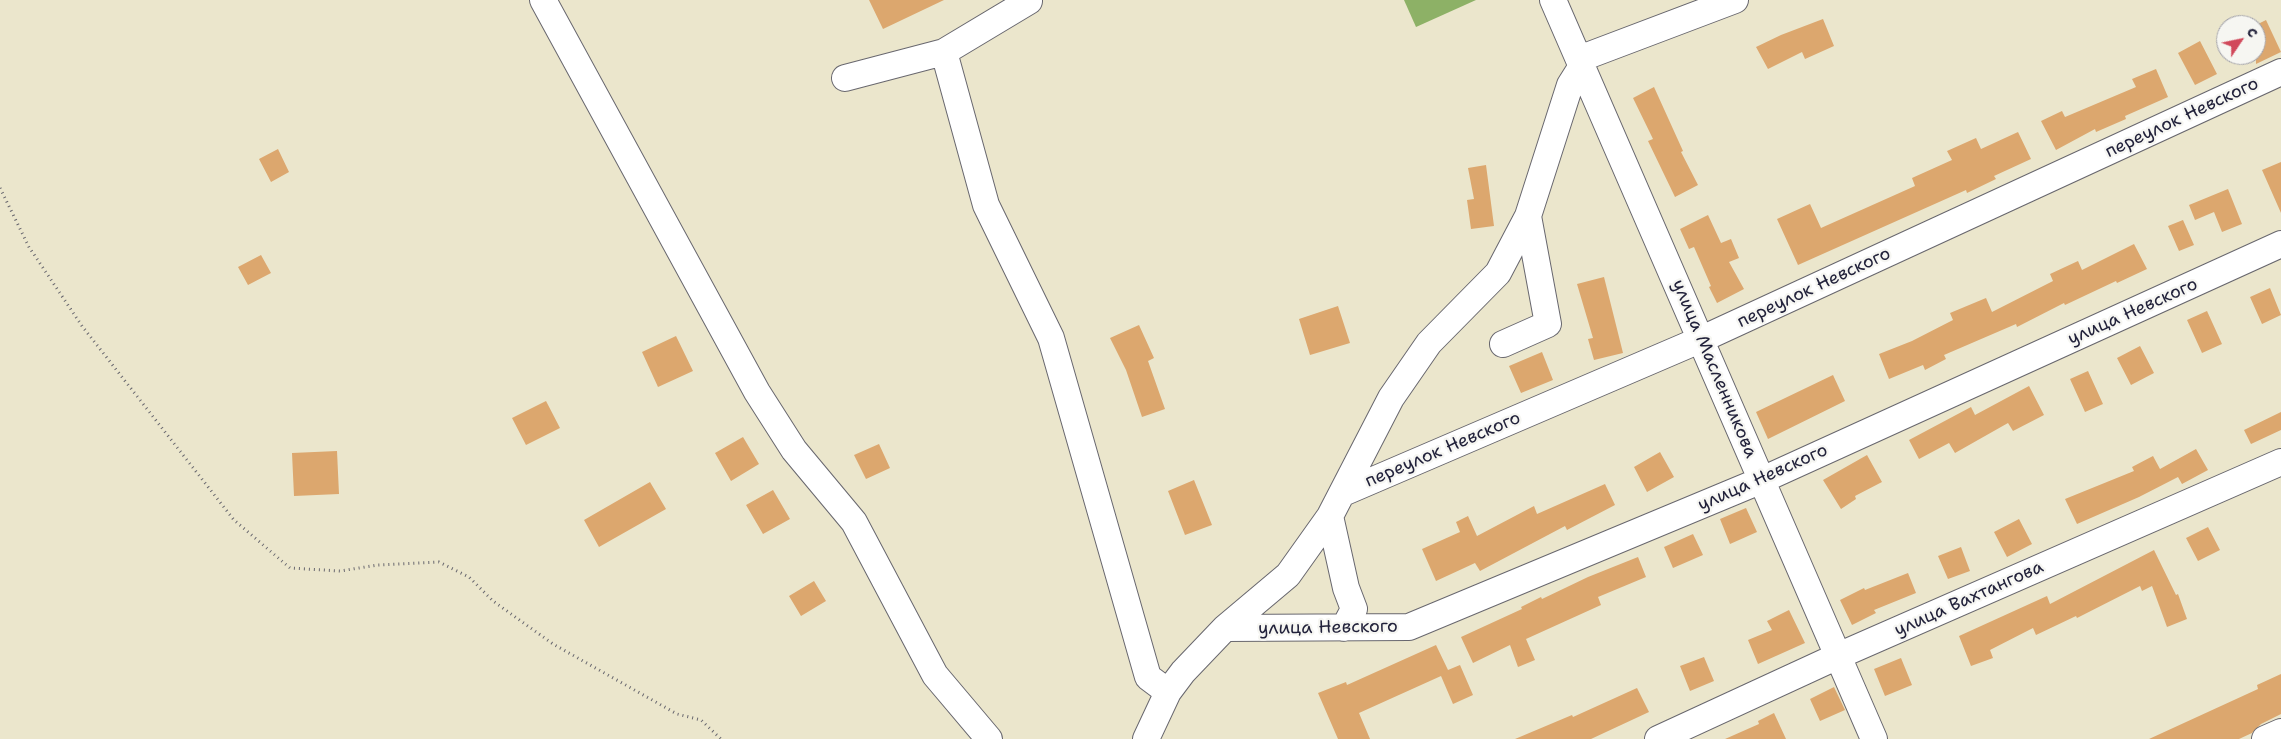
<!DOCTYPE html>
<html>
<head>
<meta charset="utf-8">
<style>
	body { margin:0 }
	#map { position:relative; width:2281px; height:739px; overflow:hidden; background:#ebe6cc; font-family:"Shantell Sans",sans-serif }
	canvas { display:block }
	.north { position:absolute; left:2216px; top:15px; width:50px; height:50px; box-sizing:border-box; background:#f6f6f2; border:1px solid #a1a1a9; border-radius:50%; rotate:56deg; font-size:14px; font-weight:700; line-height:20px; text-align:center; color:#22223b }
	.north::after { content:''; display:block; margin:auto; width:18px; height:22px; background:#d1495b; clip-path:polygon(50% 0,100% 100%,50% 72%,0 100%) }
</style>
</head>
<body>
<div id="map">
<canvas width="2281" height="739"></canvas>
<div class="north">С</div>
</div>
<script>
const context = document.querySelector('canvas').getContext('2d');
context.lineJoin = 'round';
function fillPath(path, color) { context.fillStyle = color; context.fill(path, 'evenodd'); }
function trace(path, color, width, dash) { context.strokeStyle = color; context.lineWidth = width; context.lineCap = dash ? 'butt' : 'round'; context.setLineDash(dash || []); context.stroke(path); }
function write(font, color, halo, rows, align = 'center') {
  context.font = font + ' "Shantell Sans",sans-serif'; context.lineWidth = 4.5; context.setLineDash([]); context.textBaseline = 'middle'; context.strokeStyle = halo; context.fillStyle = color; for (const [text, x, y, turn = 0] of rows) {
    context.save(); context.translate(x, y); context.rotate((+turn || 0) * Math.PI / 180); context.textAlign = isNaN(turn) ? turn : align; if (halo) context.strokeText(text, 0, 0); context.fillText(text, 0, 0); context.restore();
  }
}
fillPath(new Path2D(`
	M1404 0H1476L1416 27Z`), '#8db166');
fillPath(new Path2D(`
	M869 0H944L883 29Z
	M1823 19 1834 46 1805 59 1802 52 1768 69 1756 47 1781 35Z
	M2266 20 2281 52 2256 64V25Z
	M2200 41 2217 74 2195 85 2178 53Z
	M2156 69 2168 97 2125 116 2126 119 2096 132 2095 129 2056 150 2041 121 2062 111 2065 117 2136 87 2132 79Z
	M1654 87 1683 151 1681 152 1698 185 1675 197 1648 141 1653 139 1633 98Z
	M2018 132 2031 159 1994 176 1996 179 1967 193 1966 190 1798 265 1777 219 1810 204 1821 228 1915 186 1912 178 1952 160 1947 151 1976 138 1981 149Z
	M278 149 289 172 271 182 259 159Z
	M2281 162V213L2262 170Z
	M1486 165 1494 226 1471 229 1467 200 1474 199 1468 168Z
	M2228 189 2242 224 2222 232 2214 212 2195 220 2189 205Z
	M1708 215 1721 243 1731 239 1739 258 1729 262 1744 289 1717 303 1709 287 1711 286 1694 247 1689 249 1680 229Z
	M2183 220 2194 245 2179 251 2168 226Z
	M2134 244 2147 269 2117 283 2116 281 2065 305 2064 303 2017 327 2016 324 1944 355 1946 359 1925 370 1923 365 1889 379 1879 354 1912 341 1953 320 1950 313 1986 298 1992 312 2053 281 2050 274 2078 261 2082 270Z
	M261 255 271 273 248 285 238 267Z
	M1604 277 1623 353 1594 360 1588 339 1593 338 1577 284Z
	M2270 288 2281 315 2262 324 2250 297Z
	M1338 306 1350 343 1310 355 1299 319Z
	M2207 311 2222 344 2202 353 2187 320Z
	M1139 325 1154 358 1148 361 1165 409 1142 417 1126 370 1110 338Z
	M676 336 693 371 658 387 642 352Z
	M2140 346 2154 373 2131 385 2117 358Z
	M1542 352 1553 380 1521 393 1509 366Z
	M2088 371 2103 404 2085 412 2070 379Z
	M1833 375 1845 401 1768 439 1756 412Z
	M2029 386 2044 415 2013 431 2008 423 1955 453 1949 443 1919 459 1909 440 1971 407 1975 415Z
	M546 401 560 428 526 445 512 418Z
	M2281 412V430L2251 444 2244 430Z
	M743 437 759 464 731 481 715 453Z
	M879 444 890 468 866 479 854 455Z
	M2196 449 2208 470 2182 484 2178 477 2139 497 2077 524 2065 499 2134 471 2132 467 2153 456 2160 469Z
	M337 451 339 494 294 496 292 453Z
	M1660 452 1674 477 1647 492 1634 467Z
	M1867 455 1882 482 1855 496 1856 499 1841 509 1823 480Z
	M1194 480 1212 525 1185 535 1168 491Z
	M650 482 666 509 599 547 584 520Z
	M1605 484 1615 505 1567 530 1565 526 1480 571 1475 563 1436 581 1422 549 1460 532 1456 522 1468 516 1477 536 1534 506 1537 514Z
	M773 490 790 519 763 534 746 505Z
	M1746 508 1757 532 1730 544 1720 519Z
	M2019 519 2032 544 2007 557 1994 532Z
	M2208 527 2220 550 2198 561 2186 538Z
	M1693 534 1703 555 1673 568 1664 547Z
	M1961 547 1970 571 1948 579 1938 556Z
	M2154 550 2176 595 2178 594 2187 619 2167 627 2152 586 2142 591 2140 586 2077 618 2076 616 2036 635 2033 628 1990 650 1993 658 1971 666 1959 636 2047 596 2050 604Z
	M1638 557 1646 577 1598 597 1601 605 1526 639 1535 660 1518 667 1510 645 1473 663 1461 637 1522 609 1521 607 1541 597 1542 599 1588 577Z
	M1908 573 1916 593 1874 610 1876 613 1852 625 1840 600 1864 588 1865 590Z
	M814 581 826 601 801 616 789 596Z
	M1789 610 1805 643 1758 664 1748 640 1772 630 1767 621Z
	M1436 645 1448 670 1460 665 1473 695 1453 704 1441 676 1359 713 1370 739H1338L1318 693 1346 682 1347 685Z
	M1704 657 1714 681 1690 691 1680 666Z
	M1901 658 1912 685 1885 696 1874 669Z
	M2281 674V714L2261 724 2252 733 2239 739H2149L2258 689 2257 685Z
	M1834 687 1845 710 1820 721 1810 699Z
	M1637 688 1649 712 1591 739H1515L1572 715 1573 717Z
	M1774 713 1786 739H1725L1759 724 1758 721Z`), '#dca76e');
const minor = new Path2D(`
	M543 0 757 392 794 450 854 522 935 675 989 739
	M1553 0 1874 739
	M1029 1 944 52 986 205 1051 338 1148 677 1168 692
	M1579 59 1735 0
	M845 78 944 52
	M1503 344 1548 324 1528 216
	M1343 493 1702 339 2281 72
	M1330 516 1346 588 1354 609 1344 628
	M1225 628 1409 627 1762 480 2281 244
	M1146 739 1168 692 1183 672 1225 628 1288 575 1330 516 1391 398 1429 343 1498 273 1528 216 1570 85 1582 66
	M1658 739 1838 656 2281 462
	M2265 739 2281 732`);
trace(minor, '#68676e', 28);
trace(new Path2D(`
	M0 188 29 247 82 326 234 520 290 568 340 571 378 565 439 562 469 577 493 601 553 644 677 714 701 720 721 739`), '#68676e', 3, [1, 4]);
trace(minor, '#fff', 26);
write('18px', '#22223b', '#f6f6f2', [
	["переулок Невского",2182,118,-25],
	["переулок Невского",1814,288,-25],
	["улица Невского",2133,312,-24],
	["улица Масленникова",1714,369,67],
	["переулок Невского",1443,450,-23],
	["улица Невского",1763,478,-24],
	["улица Вахтангова",1969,599,-24],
	["улица Невского",1328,628,-1]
]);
</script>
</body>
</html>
